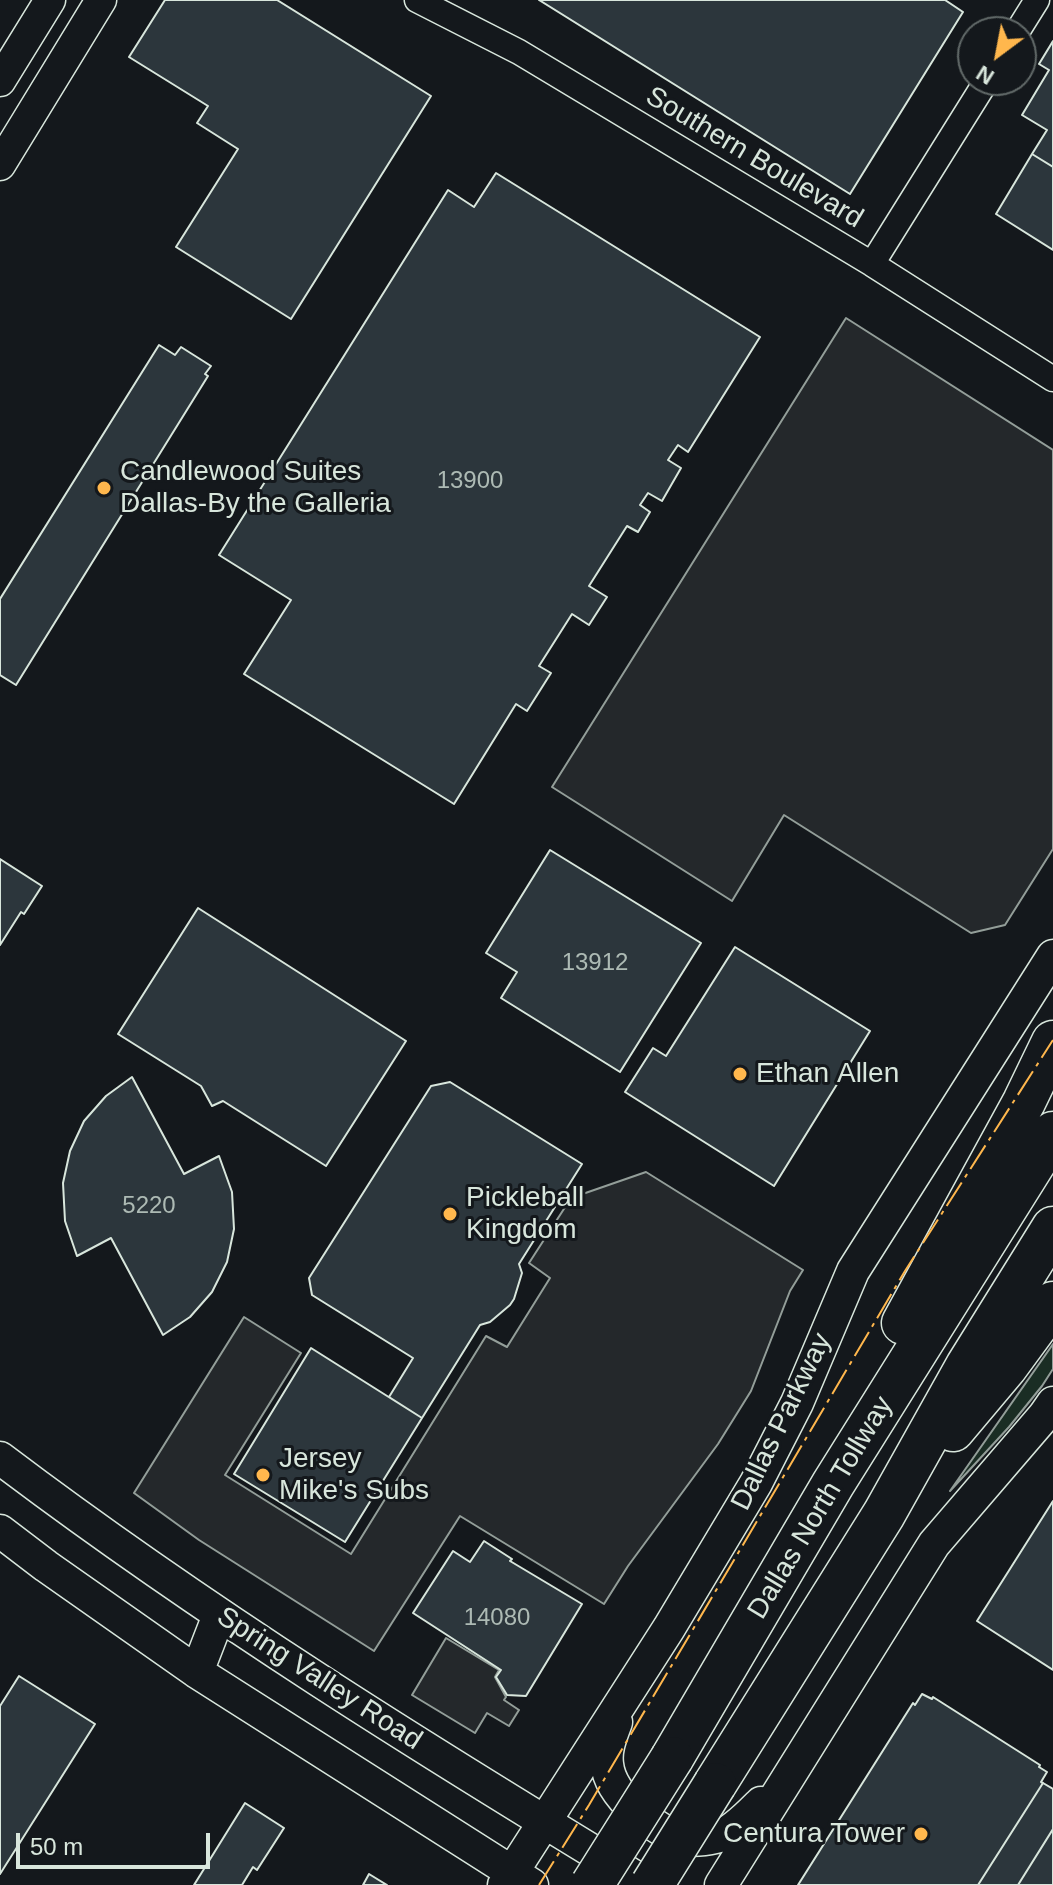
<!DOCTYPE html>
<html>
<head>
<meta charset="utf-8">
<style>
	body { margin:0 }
	#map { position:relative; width:1053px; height:1885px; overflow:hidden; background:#14181c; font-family:Arial,sans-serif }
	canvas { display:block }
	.north { position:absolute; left:957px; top:16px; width:80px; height:80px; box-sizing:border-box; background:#14181c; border:2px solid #626a69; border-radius:50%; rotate:212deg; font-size:22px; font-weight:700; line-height:32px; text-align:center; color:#d8e6dc }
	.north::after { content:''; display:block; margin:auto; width:28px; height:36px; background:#ffb74d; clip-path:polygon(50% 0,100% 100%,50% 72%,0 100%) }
	.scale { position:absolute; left:16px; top:1833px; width:194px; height:36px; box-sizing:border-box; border:4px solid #d8e6dc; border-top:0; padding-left:10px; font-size:24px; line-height:28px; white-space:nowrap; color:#d8e6dc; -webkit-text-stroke:6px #14181c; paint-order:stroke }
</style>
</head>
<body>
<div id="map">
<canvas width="1053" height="1885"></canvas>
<div class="north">N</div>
<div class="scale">50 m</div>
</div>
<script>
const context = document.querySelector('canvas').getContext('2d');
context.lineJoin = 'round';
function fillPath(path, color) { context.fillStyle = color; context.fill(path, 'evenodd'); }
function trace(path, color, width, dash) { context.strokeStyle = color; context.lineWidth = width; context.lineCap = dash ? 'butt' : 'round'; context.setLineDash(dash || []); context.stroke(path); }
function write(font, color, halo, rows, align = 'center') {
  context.font = font + ' Arial,sans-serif'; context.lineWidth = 6; context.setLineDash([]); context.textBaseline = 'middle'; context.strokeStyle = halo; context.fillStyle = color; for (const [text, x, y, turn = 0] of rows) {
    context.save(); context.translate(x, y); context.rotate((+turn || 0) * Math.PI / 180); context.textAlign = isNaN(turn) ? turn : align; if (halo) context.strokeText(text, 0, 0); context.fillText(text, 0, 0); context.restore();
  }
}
const green = new Path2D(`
	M1053 1344V1369L1042 1386 1009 1427 950 1491Z`);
fillPath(green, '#1a2d24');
trace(green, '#939e99', 2);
const parking = new Path2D(`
	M846 318 1053 450V849L1005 925 971 933 784 815 732 901 552 787Z
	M646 1172 803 1270 790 1291 751 1391 718 1444 628 1566 604 1604 460 1516 374 1651 199 1540 134 1493 244 1317 301 1353 225 1475 351 1554 486 1336 507 1347 550 1278 529 1263 571 1198Z
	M446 1638 499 1670 495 1677 506 1697 504 1700 519 1710 509 1726 487 1713 475 1733 412 1695Z`);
fillPath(parking, '#24282b');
trace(parking, '#939e99', 2);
const building = new Path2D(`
	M165 0H277L431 96 291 319 176 247 238 149 197 123 208 106 129 57Z
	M539 0H945L963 12 850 194Z
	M1053 41V167L1032 154 1047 130 1022 115 1049 70 1039 64Z
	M1032 154 1053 167V250L996 214Z
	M496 173 760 337 688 452 678 445 668 460 681 468 662 501 648 493 640 505 650 512 638 532 627 526 589 586 607 597 589 625 572 614 539 666 551 673 527 711 516 704 454 804 244 674 291 600 219 555 448 190 474 207Z
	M159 345 175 355 181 347 211 366 205 374 208 376 16 685 0 675V599Z
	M550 850 701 943 620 1072 501 998 517 972 486 953Z
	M0 859 42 886 24 914 21 912 0 945Z
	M198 908 406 1041 326 1166 223 1101 212 1106 201 1086 118 1034Z
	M735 947 870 1031 774 1186 625 1092 653 1048 666 1056Z
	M132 1077 184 1174 219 1156 232 1192 234 1229 227 1262 212 1292 190 1317 163 1335 111 1238 77 1256 65 1221 63 1183 70 1151 84 1121 106 1096Z
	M450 1082 582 1164 519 1264 522 1273 514 1299 510 1305 490 1322 480 1325 422 1418 389 1397 413 1358 312 1295 309 1278 431 1086Z
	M311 1348 422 1418 345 1542 234 1474Z
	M1053 1501V1670L977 1621Z
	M484 1541 512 1559 510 1561 582 1604 526 1696 507 1695 496 1677 501 1670 413 1613 453 1551 470 1562Z
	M19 1676 95 1724 0 1874V1706Z
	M922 1694 932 1699 933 1697 1040 1765 1039 1767 1047 1772 1041 1782 1043 1783 978 1885H798L913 1703 915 1705Z
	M1043 1783 1053 1789V1829L1018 1885H978Z
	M245 1803 284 1828 257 1870 253 1867 242 1885H194Z
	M1053 1829V1885H1018Z
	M369 1874 387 1885H363Z`);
fillPath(building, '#2c363c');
trace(building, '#d8e6dc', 2);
const minor = new Path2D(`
	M417 0 519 52 872 264 1053 379
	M1017 32 1037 0
	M872 264 987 80`);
const tertiary = new Path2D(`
	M0 81 50 0
	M0 165 101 0`);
const secondary = new Path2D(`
	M0 1458C206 1614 427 1751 648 1885
	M0 1531 46 1566 197 1672 532 1885
	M197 1672 219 1615
	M616 1722C611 1736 605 1749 607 1764 610 1796 655 1832 685 1839 694 1841 707 1839 716 1837 731 1834 750 1814 761 1803
	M504 1885 669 1628 756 1483 797 1403 853 1271 1053 956
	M721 1885 934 1544 1044 1416 1053 1403`);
const motorway = new Path2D(`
	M903 1323 1024 1102 1053 1042
	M953 1430 1006 1367 1053 1303
	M672 1758 833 1484 1053 1133
	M715 1784 884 1514 967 1366 1053 1228`);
trace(minor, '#d8e6dc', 27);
trace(tertiary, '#d8e6dc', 33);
trace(secondary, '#d8e6dc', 35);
trace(motorway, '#d8e6dc', 45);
trace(minor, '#14181c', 24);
trace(tertiary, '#14181c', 30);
trace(secondary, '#14181c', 32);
trace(motorway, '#14181c', 42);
const motorwayBridge = new Path2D(`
	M592 1885 672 1758
	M652 1885 715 1784`);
trace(motorwayBridge, '#d8e6dc', 45, []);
trace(motorwayBridge, '#14181c', 42);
trace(new Path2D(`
	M539 1885 589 1805 905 1271 1053 1040`), '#ffb74d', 2, [28, 6, 4, 6]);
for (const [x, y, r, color] of [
	[104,488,8,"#ffb74d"],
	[740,1074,8,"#ffb74d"],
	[450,1214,8,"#ffb74d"],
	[263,1475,8,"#ffb74d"],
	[921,1834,8,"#ffb74d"]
]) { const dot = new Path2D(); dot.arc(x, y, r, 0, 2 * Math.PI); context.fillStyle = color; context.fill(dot); trace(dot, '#14181c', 3); }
write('24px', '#adbab4', null, [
	["13900",470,481],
	["13912",595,963],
	["5220",149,1206],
	["14080",497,1618]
]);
write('28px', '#d8e6dc', '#14181c', [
	["Southern Boulevard",754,158,31],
	["Dallas Parkway",782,1422,-64],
	["Dallas North Tollway",821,1508,-59],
	["Spring Valley Road",319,1679,33]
]);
write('28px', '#d8e6dc', '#14181c', [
	["Candlewood Suites",120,472],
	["Dallas-By the Galleria",120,504],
	["Ethan Allen",756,1074],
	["Pickleball",466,1198],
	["Kingdom",466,1230],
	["Jersey",279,1459],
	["Mike's Subs",279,1491],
	["Centura Tower",905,1834,"right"]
], 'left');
</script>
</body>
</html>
